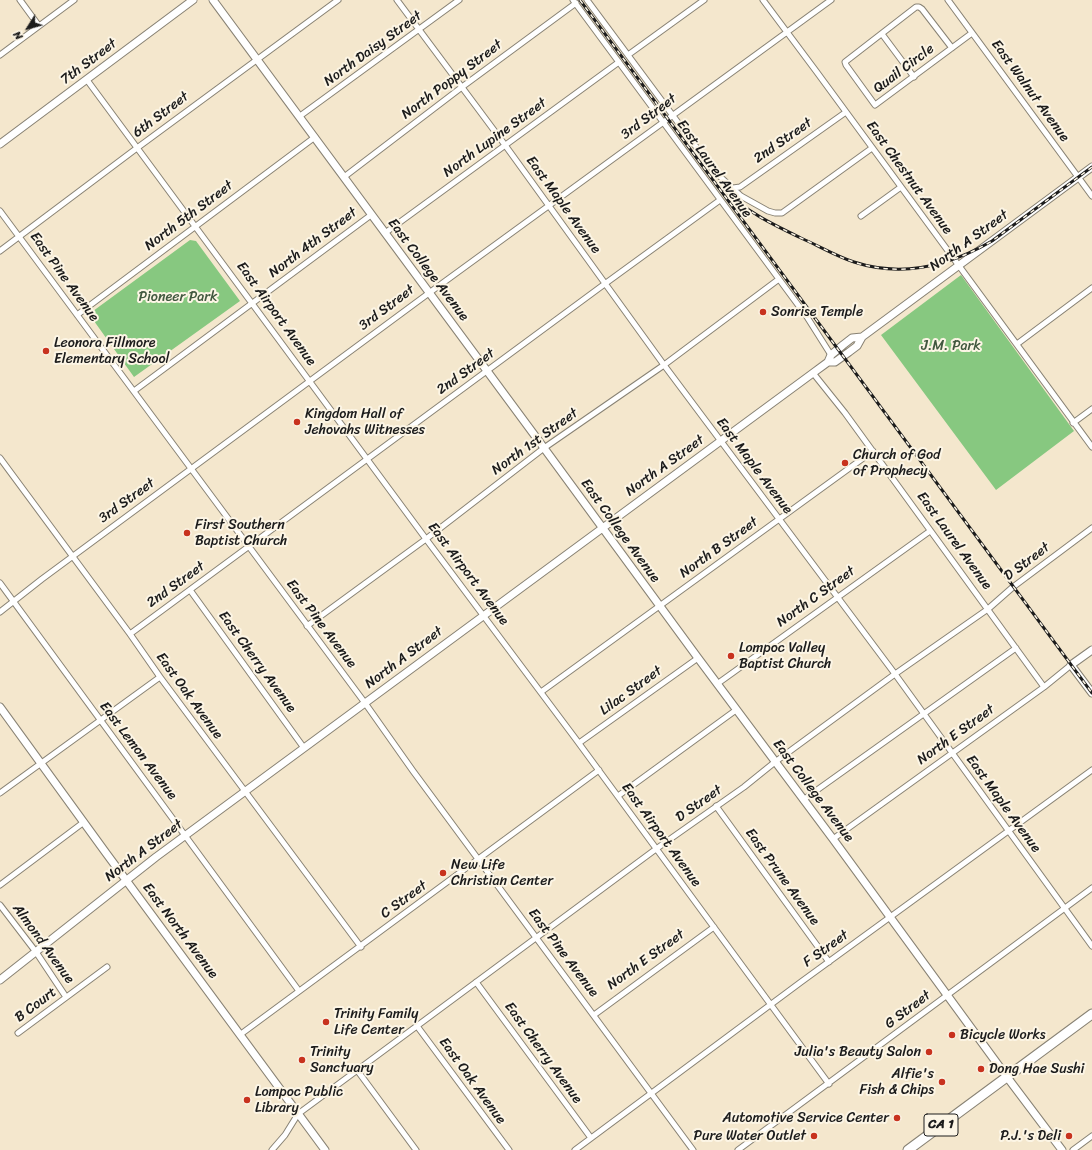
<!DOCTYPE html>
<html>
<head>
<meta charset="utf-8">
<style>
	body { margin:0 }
	#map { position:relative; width:1092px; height:1150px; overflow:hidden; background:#f4e7cd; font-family:Sriracha,sans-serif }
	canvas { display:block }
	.north { position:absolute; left:8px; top:8px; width:40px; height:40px; -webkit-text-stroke:3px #fcf5e5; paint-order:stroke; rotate:233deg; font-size:11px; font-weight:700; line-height:16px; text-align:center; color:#1c1c1c }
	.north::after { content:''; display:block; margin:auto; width:14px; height:18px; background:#1c1c1c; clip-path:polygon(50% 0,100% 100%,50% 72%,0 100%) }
</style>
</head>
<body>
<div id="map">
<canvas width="1092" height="1150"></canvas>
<div class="north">N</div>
</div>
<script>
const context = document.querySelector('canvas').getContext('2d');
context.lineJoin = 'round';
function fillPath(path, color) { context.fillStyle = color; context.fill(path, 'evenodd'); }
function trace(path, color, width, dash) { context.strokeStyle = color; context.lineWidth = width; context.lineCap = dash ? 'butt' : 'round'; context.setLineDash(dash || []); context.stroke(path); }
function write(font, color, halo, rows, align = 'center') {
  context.font = font + ' Sriracha,sans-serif'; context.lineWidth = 4; context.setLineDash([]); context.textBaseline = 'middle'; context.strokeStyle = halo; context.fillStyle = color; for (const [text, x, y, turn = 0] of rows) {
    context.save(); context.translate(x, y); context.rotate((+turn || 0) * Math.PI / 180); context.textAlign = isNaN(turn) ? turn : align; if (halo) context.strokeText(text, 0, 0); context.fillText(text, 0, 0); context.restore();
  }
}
fillPath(new Path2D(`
	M190 240 196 241 240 301 134 377 89 314Z
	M961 275 1074 431 996 490 881 335Z`), '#87c880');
const street = new Path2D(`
	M20 0 39 26
	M397 0 505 145 664 365 895 674 1092 946
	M573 0 807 317 831 355
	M587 0 714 171 741 196 768 211 775 213H782L872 148
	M763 0 816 71 1092 447
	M948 0 1092 196
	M882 34 914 77
	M952 48 922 9 919 7H916L845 62 846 65 875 105 972 33
	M0 55 74 0
	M628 55 704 0
	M87 80 426 539 575 738 829 1084
	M300 116 459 0
	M344 177 462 87 576 3
	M733 188 740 187 846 112
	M0 211 365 703 413 771 693 1150
	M861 216 901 187
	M385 233 619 62
	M0 251 137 148 338 0
	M77 315 315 137
	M1017 344 1092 288
	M813 373 845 413 1044 687
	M134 391 371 215
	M1073 423 1092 409
	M0 458 130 634 160 677 361 947
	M0 583 299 991
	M190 590 304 748
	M0 612 42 579 429 293 831 0
	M307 626 426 539 544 448 664 365 779 279
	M130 634 606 283 720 200
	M717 684 930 531
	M541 692 873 451
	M579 743 698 658
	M0 793 160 677
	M618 796 736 710
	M803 800 1016 648
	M716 806 829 962
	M833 839 1044 687 1071 665
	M0 885 84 822
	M0 905 36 952 66 997
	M476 982 591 1138
	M594 1015 714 927
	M417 1026 509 1150
	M18 1033 107 967
	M241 1034 599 770
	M357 1070 416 1150
	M272 1150 285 1135 298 1114 656 849 744 787 775 762 895 674 988 609 1013 587 1092 528
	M575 1150 801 982 1092 770
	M738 1150 1092 888
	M1073 1150 1092 1136`);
const secondary = new Path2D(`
	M213 0 544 448 698 658 833 839 1007 1077 1062 1150
	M0 144 193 0
	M828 362H835L849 352 857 346 862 337
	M1092 650 1071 665 1092 693
	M0 707 106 853 325 1150
	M0 980 156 857 813 373 828 362 831 355 843 345 852 338 862 337 1092 167`);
const highway = new Path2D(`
	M908 1150 1092 1014`);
trace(street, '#888274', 7);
trace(secondary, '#888274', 9);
trace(highway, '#888274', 11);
trace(street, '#fff', 5);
trace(secondary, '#fff', 7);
trace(highway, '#fff', 9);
const rail = new Path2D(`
	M580 0 1092 693
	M724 189C746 212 774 225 801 238 819 246 836 256 854 262 903 278 949 266 992 241L1092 167`);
trace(rail, '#1c1c1c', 3);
trace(rail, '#fcf5e5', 1.5, [4.5]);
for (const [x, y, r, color] of [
	[763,312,4,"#c8321e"],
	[46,351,4,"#c8321e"],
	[297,422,4,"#c8321e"],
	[845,463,4,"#c8321e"],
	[187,533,4,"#c8321e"],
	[731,656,4,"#c8321e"],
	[443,873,4,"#c8321e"],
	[326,1022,4,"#c8321e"],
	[952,1035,4,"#c8321e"],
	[929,1052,4,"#c8321e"],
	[302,1060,4,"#c8321e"],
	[981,1069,4,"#c8321e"],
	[942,1082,4,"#c8321e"],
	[247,1100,4,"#c8321e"],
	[897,1118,4,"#c8321e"],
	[814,1136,4,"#c8321e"],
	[1069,1136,4,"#c8321e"]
]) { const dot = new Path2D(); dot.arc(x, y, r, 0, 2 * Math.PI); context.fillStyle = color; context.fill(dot); trace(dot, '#fcf5e5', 1.5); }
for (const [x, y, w] of [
	[941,1125,34]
]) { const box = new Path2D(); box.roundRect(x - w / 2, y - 11, w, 22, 3); context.fillStyle = '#fcf5e5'; context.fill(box); trace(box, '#1c1c1c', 1); }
write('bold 13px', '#1c1c1c', null, [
	["CA 1",941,1125]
]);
write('14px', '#1c1c1c', '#fcf5e5', [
	["North Daisy Street",373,49,-36],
	["7th Street",89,62,-37],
	["Quail Circle",904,69,-37],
	["North Poppy Street",452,80,-37],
	["East Walnut Avenue",1030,91,54],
	["6th Street",161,115,-37],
	["3rd Street",649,117,-37],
	["North Lupine Street",495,138,-36],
	["2nd Street",783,141,-35],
	["East Laurel Avenue",714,169,54],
	["East Chestnut Avenue",909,178,54],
	["East Maple Avenue",563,205,54],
	["North 5th Street",189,216,-37],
	["North A Street",969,241,-36],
	["North 4th Street",313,243,-37],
	["East College Avenue",428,270,53],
	["East Pine Avenue",64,277,54],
	["3rd Street",387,308,-37],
	["East Airport Avenue",276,314,54],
	["2nd Street",466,372,-36],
	["North 1st Street",535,442,-36],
	["North A Street",665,466,-36],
	["East Maple Avenue",754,466,53],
	["3rd Street",127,501,-36],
	["East College Avenue",620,531,54],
	["East Laurel Avenue",954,541,54],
	["North B Street",719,548,-36],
	["D Street",1027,562,-37],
	["East Airport Avenue",468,574,53],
	["2nd Street",176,585,-36],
	["North C Street",816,597,-36],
	["East Pine Avenue",321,624,53],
	["North A Street",404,658,-37],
	["East Cherry Avenue",257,662,54],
	["Lilac Street",631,691,-36],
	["East Oak Avenue",189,696,54],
	["North E Street",956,735,-36],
	["East Lemon Avenue",138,751,53],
	["East College Avenue",813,791,53],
	["D Street",699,804,-35],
	["East Maple Avenue",1003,804,54],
	["East Airport Avenue",661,835,54],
	["North A Street",144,851,-37],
	["East Prune Avenue",782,877,54],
	["C Street",404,900,-36],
	["East North Avenue",180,931,53],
	["Almond Avenue",43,944,54],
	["F Street",826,949,-36],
	["East Pine Avenue",563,953,53],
	["North E Street",646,960,-36],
	["B Court",36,1005,-37],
	["G Street",908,1010,-37],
	["East Cherry Avenue",543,1053,54],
	["East Oak Avenue",472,1081,54]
]);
write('14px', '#41583f', '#fcf5e5', [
	["Pioneer Park",178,297],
	["J.M. Park",951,346]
]);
write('14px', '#1c1c1c', '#fcf5e5', [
	["Sonrise Temple",771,312],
	["Leonora Fillmore",54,343],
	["Elementary School",54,359],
	["Kingdom Hall of",305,414],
	["Jehovahs Witnesses",305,430],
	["Church of God",853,455],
	["of Prophecy",853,471],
	["First Southern",195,525],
	["Baptist Church",195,541],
	["Lompoc Valley",739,648],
	["Baptist Church",739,664],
	["New Life",451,865],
	["Christian Center",451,881],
	["Trinity Family",334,1014],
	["Life Center",334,1030],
	["Bicycle Works",960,1035],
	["Trinity",310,1052],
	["Sanctuary",310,1068],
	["Julia's Beauty Salon",921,1052,"right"],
	["Dong Hae Sushi",989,1069],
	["Alfie's",934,1074,"right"],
	["Fish & Chips",934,1090,"right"],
	["Lompoc Public",255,1092],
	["Library",255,1108],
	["Automotive Service Center",889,1118,"right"],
	["Pure Water Outlet",806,1136,"right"],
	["P.J.'s Deli",1061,1136,"right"]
], 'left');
</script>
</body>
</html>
